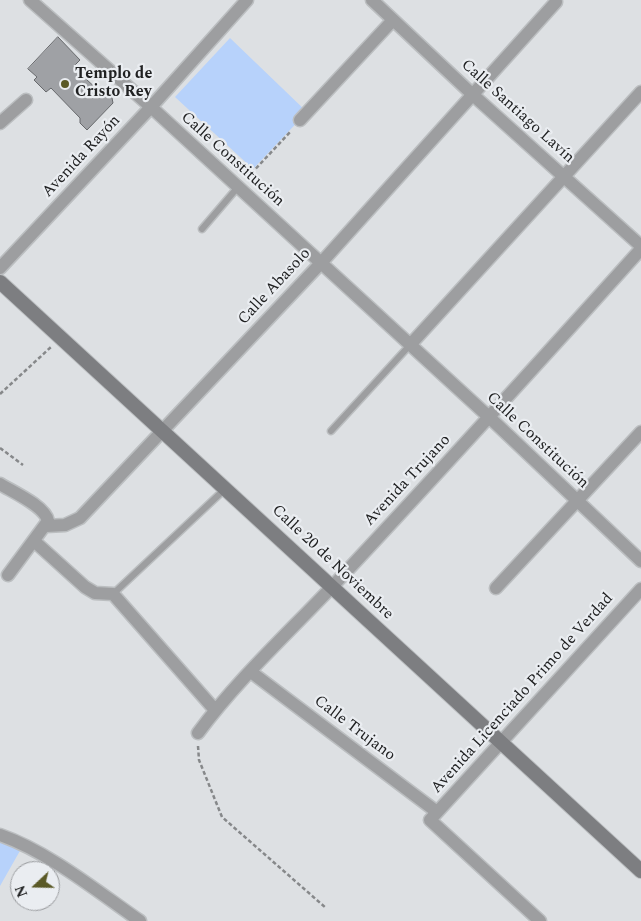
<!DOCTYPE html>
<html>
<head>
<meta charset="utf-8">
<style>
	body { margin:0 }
	#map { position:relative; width:641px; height:921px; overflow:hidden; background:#dde0e3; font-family:Spectral,serif }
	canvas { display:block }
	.north { position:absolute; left:10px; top:861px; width:50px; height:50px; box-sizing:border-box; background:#eaedf1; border:1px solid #999b9e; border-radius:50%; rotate:249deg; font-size:14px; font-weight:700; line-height:20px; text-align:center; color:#202122 }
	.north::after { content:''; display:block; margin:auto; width:18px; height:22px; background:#5a5926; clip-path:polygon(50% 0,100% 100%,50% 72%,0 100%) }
</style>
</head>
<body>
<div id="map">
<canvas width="641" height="921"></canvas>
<div class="north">N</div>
</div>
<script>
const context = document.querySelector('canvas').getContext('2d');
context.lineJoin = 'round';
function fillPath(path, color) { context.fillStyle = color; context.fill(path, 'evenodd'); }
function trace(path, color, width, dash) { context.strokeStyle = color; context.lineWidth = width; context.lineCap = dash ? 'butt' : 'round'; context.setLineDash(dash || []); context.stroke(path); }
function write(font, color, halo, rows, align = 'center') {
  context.font = font + ' Spectral,serif'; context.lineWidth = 4.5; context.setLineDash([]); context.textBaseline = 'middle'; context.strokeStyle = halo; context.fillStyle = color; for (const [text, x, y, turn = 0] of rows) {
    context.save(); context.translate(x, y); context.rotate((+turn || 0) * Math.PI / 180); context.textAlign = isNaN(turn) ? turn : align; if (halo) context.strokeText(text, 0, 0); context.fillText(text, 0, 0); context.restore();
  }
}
fillPath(new Path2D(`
	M230 38 307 112 253 169 175 97Z
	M0 839 21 849 0 886Z`), '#b7d2fb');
const building = new Path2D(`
	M58 37 80 60 73 67 99 91 104 89 112 98 113 103 87 130 80 123V118L51 88 46 92 34 80 37 77 28 69Z`);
fillPath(building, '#9fa1a5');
trace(building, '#67696c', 1);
const service = new Path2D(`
	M202 229 238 187
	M331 431 410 345
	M113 594 225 489`);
const minor = new Path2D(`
	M30 0 151 107 489 417 641 561
	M372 0 473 95 641 246
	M300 120 393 20
	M0 123 26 100
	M0 268 151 107 247 0
	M410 345 641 92
	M0 484C13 492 45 506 48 521L8 575
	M46 526 65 525 80 518 321 263 556 2
	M34 541 85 587 95 593 113 594 215 710
	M496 588 641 432
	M251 672 437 812
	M198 733C240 676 296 626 344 574 444 467 543 358 641 249
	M0 835C49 852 98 892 140 921
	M540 921 430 820 641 589`);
const secondary = new Path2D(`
	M0 282 641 871`);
trace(service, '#bbbec0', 9);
trace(minor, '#bbbec0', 15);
trace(secondary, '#bbbec0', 16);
trace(new Path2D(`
	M247 178 291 131
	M0 394 51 347
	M0 448 23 465
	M198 746 199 760 222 817 326 908`), '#86888a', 2.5, [4, 2.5]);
trace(service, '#9d9ea0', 6);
trace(minor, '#9d9ea0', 12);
trace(secondary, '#7d7e81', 14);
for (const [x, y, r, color] of [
	[65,84,5,"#5a5926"]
]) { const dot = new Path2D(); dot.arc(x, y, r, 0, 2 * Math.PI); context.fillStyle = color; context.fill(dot); trace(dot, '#eaedf1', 2); }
write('bold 16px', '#202122', '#eaedf1', [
	["Templo de",75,75],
	["Cristo Rey",75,93]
], 'left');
write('16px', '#202122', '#eaedf1', [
	["Calle Santiago Lavín",517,112,42],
	["Avenida Rayón",82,157,-47],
	["Calle Constitución",232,160,42],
	["Calle Abasolo",275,287,-47],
	["Calle Constitución",537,441,43],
	["Avenida Trujano",408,481,-47],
	["Calle 20 de Noviembre",332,563,43],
	["Avenida Licenciado Primo de Verdad",523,694,-48],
	["Calle Trujano",354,729,37]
]);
</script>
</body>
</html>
